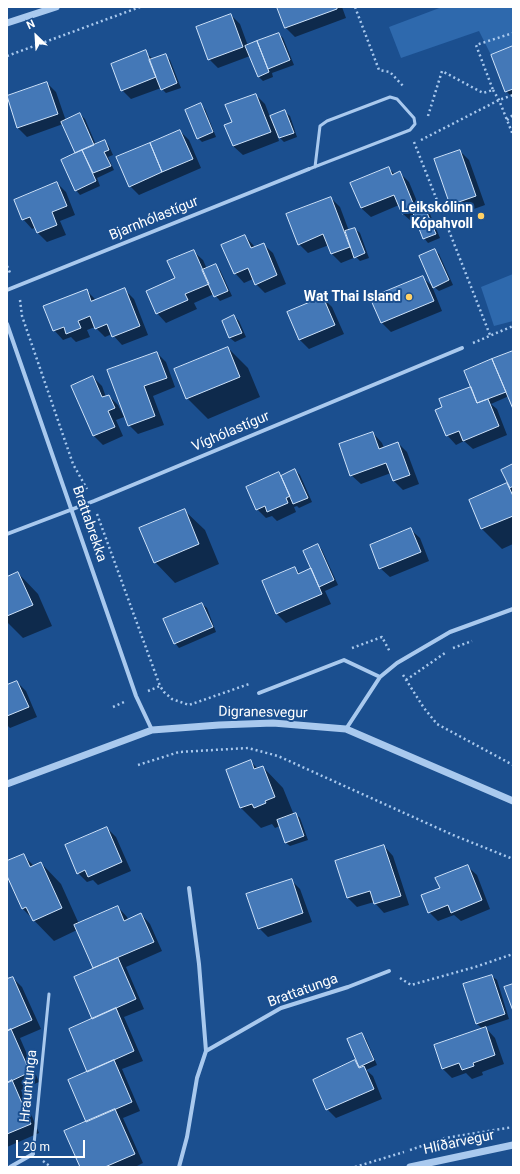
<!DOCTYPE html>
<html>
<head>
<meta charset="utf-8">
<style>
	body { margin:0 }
	#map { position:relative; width:520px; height:1174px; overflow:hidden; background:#1b4f8f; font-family:Roboto,sans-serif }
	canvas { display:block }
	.frame { position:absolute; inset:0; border:8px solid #fff; pointer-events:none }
	.north { position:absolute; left:16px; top:16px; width:40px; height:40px; -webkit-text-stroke:3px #1b4f8f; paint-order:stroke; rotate:335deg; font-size:11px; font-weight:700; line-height:16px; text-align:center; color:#fff }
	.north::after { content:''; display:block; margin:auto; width:14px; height:18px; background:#fff; clip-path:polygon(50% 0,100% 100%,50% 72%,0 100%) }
	.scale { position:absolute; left:16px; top:1140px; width:69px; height:18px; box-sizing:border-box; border:2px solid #fff; border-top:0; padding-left:5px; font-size:12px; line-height:14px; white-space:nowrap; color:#fff; -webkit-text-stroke:3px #1b4f8f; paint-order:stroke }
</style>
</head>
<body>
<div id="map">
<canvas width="520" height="1174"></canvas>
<div class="frame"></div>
<div class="north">N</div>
<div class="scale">20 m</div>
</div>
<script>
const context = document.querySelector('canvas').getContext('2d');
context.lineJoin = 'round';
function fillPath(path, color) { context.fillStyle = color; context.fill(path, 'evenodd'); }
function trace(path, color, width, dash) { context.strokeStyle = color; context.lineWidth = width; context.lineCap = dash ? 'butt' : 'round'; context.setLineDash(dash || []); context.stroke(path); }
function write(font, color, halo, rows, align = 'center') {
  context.font = font + ' Roboto,sans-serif'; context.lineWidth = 4; context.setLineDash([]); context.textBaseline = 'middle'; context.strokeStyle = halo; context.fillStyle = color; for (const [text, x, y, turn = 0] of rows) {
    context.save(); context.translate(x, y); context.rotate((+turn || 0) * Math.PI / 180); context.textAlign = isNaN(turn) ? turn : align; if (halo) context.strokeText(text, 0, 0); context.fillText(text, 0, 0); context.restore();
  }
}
fillPath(new Path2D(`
	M442 7H513V46L491 55 479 31 401 58 389 27Z
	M513 274V321L494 326 481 287Z`), '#2e69ad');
fillPath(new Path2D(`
	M278 7H342L346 18 295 37 286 28Z
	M231 15 240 24 248 46 279 34 283 38 294 65 272 73 273 77 263 81 258 76 250 56 218 68 209 59Z
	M513 47V98L506 91Z
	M145 52 154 60 165 55 170 60 181 88 166 93 161 88 131 99 122 90Z
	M47 83 56 92 66 121 80 114 85 119 96 145 105 141 109 146 113 155 108 157 114 170 97 178 100 186 80 195 76 190V154L63 124 27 137 18 128Z
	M256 95 265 104 270 117 285 112 290 116 297 137 284 142 277 135 279 141 243 155 233 146 226 125 233 123Z
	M200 104 205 109 216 137 202 142 198 138Z
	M180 131 189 140 201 168 139 195 130 186Z
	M460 151 469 160 485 205 460 214 451 204Z
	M389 169 395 174 400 173 409 182 421 211 425 210 430 214 440 238 428 243 424 238 416 220 412 222 402 213 399 205 371 217 361 208Z
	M57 183 66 192 75 215 60 221 66 235 47 242 38 233 36 227 32 229 23 219Z
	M331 198 340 207 349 231 355 229 360 233 369 258 360 261 356 257 341 263 332 254 329 245 308 253 299 244Z
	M245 236 255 247 263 244 273 253 286 284 265 293 256 284 253 279 244 283 235 273Z
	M434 250 439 254 453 285 439 291 434 287Z
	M193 251 203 260 207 269 215 266 220 270 232 296 220 301 214 294 194 303 197 309 166 323 157 313Z
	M422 277 432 286 442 311 391 332 382 323 372 298Z
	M86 290 96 300 125 290 134 299 148 335 122 345 112 334 105 337 95 327 87 330 90 337 76 342 71 337 63 340 54 330Z
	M323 298 332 307 344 334 309 349 300 340Z
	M234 316 239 321 246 337 235 342 230 338 223 321Z
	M228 348 248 368 260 397 208 419 187 398Z
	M513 352V406L509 396 491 404 497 409 507 435 473 449 464 441 456 445 447 435 444 407 472 388Z
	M157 353 166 362 175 387 153 396 164 425 138 434 129 425Z
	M93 377 102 386 106 397 109 396 118 405 124 417 116 420 123 436 103 445 94 436 72 386Z
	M373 433 382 443 384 448 398 443 407 452 419 484 403 490 394 481 391 473 361 484 351 475Z
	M513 465V544L502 549 482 529 470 500 507 484 510 488Z
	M295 470 300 475 312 502 299 508 297 506 294 507 296 512 277 521 272 516 266 518 257 509 279 473 282 476Z
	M184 510 205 530 219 564 175 583 155 562Z
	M410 529 420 538 429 561 390 577 380 568Z
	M318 545 322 550 338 585 325 591 331 604 286 623 277 614 263 582 295 568 300 574 312 568Z
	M18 573 38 594 52 626 23 638 7 622V578Z
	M202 604 207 608 216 632 179 648 175 643Z
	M17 682 26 691 37 717 10 728 7 725V686Z
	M250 761 258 769 263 767 283 788 294 815 296 814 300 818 308 840 290 846 285 842 280 826 275 828 272 824 261 828 241 808Z
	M107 828 116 837 131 871 98 885 93 880 87 882 78 873Z
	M384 846 393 856 409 905 384 913 374 902 357 907 348 898 336 862Z
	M23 855 34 866 41 863 61 884 79 924 118 907 127 917 128 920 141 914 150 924 162 951 126 967 144 1009 124 1017 143 1061 122 1069 140 1111 123 1118 143 1163 135 1167H81L87 1122 89 1072 93 1019 94 969 77 930 54 941 22 908 7 874V862Z
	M467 866 477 875 490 909 461 921 454 915 438 921 429 912 441 889Z
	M291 880 300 889 312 922 268 937 259 928Z
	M492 976 497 980 509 1019 485 1027 495 1038 504 1064 482 1072 483 1075 472 1079 466 1073 452 1078 443 1069 435 1045 483 1029 477 1024 464 985Z
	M13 978 22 987 41 1029 20 1038 39 1082 21 1090 39 1133 7 1147V981Z
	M361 1034 366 1039 377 1065 366 1070 373 1076 382 1099 336 1118 327 1109 355 1062 361 1067 349 1040Z`), '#0007');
const building = new Path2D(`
	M277 7H337V9L285 28Z
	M231 14 243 47 208 60 196 27Z
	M279 33 290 60 268 69 257 41Z
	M257 41 269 72 258 77 245 46Z
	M513 46V89L505 92 491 55Z
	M146 50 156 77 121 91 111 64Z
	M166 54 177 83 161 90 149 60Z
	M47 82 58 114 17 128 7 96Z
	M256 94 271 132 233 146 224 125 232 122 225 105Z
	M201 103 213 132 197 139 185 110Z
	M285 110 294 133 279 138 270 116Z
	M80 113 94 145 75 153 61 122Z
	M180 130 193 159 162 172 150 143Z
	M105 140 109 150 104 152 111 166 93 173 82 150Z
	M150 143 162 172 129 187 116 157Z
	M82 150 96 181 75 191 61 160Z
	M460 150 476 196 450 205 434 159Z
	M389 167 392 175 400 171 415 208 402 214 394 195 361 208 350 183Z
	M57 182 67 206 52 212 57 225 37 233 30 217 22 220 14 200Z
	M331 197 350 247 331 254 323 234 298 245 286 214Z
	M425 208 436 234 423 239 413 213Z
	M355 228 365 253 354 258 345 231Z
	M245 235 251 248 264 243 277 275 255 285 248 268 234 274 221 245Z
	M435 249 449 280 433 288 419 256Z
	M194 250 209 284 185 294 188 300 156 314 146 291 175 278 167 261Z
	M216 264 228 291 214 297 202 270Z
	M423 276 434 301 381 323 370 298Z
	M125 288 140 326 112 337 107 324 95 329 90 316 78 321 81 328 66 334 64 327 53 331 43 306 87 289 91 301Z
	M323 297 335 325 299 340 287 312Z
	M234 315 242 333 229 338 222 321Z
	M228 347 240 377 186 399 174 369Z
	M513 351V409L492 359Z
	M157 352 167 378 144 386 155 416 128 426 107 370Z
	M492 359 506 392 477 403 464 371Z
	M93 376 102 397 109 395 115 408 108 411 115 427 93 436 71 386Z
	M471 387 477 403 488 399 499 426 463 441 459 431 446 436 435 410 442 407 439 399Z
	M373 432 379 449 398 442 410 475 393 481 386 463 350 476 339 444Z
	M513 464V486L510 488 501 470Z
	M295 469 308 498 293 504 281 476Z
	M279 472 290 496 286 498 288 503 267 512 265 506 256 510 246 487Z
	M507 483 513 496V516L481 529 469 500Z
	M185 509 199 544 154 563 139 528Z
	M411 528 421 552 379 569 370 545Z
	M318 544 334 580 319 587 303 551Z
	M295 567 298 574 311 568 322 594 276 614 262 581Z
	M18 572 33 605 7 616V577Z
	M202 603 213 627 174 644 163 619Z
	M17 681 29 707 7 716V685Z
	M251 760 254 769 263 766 275 797 265 801 266 803 254 808 252 804 240 808 226 770Z
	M296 813 304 836 285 843 277 820Z
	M107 827 122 862 88 877 85 870 77 874 65 845Z
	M384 845 401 896 374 904 370 891 347 898 335 861Z
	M24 854 30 867 41 862 62 908 33 921 26 907 22 909 7 876V861Z
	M468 865 482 900 451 913 448 905 428 913 421 895 440 888 435 878Z
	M292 879 303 913 258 929 246 894Z
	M118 906 124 921 141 913 154 942 93 968 74 925Z
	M118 958 136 999 92 1019 74 977Z
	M492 975 505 1014 476 1024 463 984Z
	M13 977 32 1020 7 1031V979Z
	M513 984V1011L504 987Z
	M116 1008 134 1051 87 1072 69 1029Z
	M486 1027 495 1055 473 1063 474 1066 462 1070 459 1063 442 1069 434 1045Z
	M11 1029 30 1072 7 1083V1031Z
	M362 1033 374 1060 359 1067 347 1039Z
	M114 1060 132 1102 86 1122 68 1080Z
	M355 1060 359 1068 364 1066 374 1089 326 1110 313 1080Z
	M12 1080 31 1124 7 1134V1083Z
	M115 1109 135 1154 105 1167H80L64 1131Z`);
fillPath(building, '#4478b7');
trace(building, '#cfe3fa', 1);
trace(new Path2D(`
	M355 7 379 70 390 72 404 87
	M7 56 140 7
	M493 90 499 100 513 135
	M428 116 442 71 483 93 493 90 476 45 513 33
	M507 120 513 115
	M421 140 499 100 513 95
	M414 142 490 335
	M7 266 11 275
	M20 300 22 316 73 464 87 489
	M473 343 513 326
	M97 514 160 686 164 692 172 699 189 705 249 684
	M352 648 382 637 390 652
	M453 648 472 641
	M403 675 424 708 437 724 513 765
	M406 680 445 653
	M148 691 160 686
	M113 707 124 702
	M138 765 179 752 248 748 278 756 453 835 513 859
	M400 978 411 985 475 967 513 954
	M410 1150 445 1138 513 1127
	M43 1161 51 1167
	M355 1167 404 1152`), '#a9c9ee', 2.5, [2, 3]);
trace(new Path2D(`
	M309 169 410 130 415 124 414 118 397 99 390 97 327 121 320 126 315 167
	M33 1154 49 994`), '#a9c9ee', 3);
trace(new Path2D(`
	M7 290 309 169
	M7 324 136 696 152 730
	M7 534 94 501 462 348
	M259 693 344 660 380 677
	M346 729 380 677 397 663 450 632 513 609
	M206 1051 281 1008 348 987 389 971
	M10 1167 33 1154
	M179 1167 187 1137 197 1078 206 1051 199 964 189 888`), '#a9c9ee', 4);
trace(new Path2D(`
	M7 23 56 7
	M7 784 152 730 219 725 273 723 346 729 513 801
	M410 1167 513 1145`), '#a9c9ee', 7);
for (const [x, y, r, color] of [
	[481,216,4,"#ffd166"],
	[409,297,4,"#ffd166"]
]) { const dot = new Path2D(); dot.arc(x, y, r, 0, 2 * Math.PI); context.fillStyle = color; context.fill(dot); trace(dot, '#1b4f8f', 1.5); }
write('bold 14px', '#fff', '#1b4f8f', [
	["Leikskólinn",473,208],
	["Kópahvoll",473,224],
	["Wat Thai Island",401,297]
], 'right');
write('14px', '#fff', '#1b4f8f', [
	["Bjarnhólastígur",154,219,-22],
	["Víghólastígur",231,432,-23],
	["Brattabrekka",89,524,71],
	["Digranesvegur",263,713,1],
	["Brattatunga",303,991,-20],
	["Hrauntunga",29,1086,-84],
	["Hlíðarvegur",459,1143,-12]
]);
</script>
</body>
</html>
